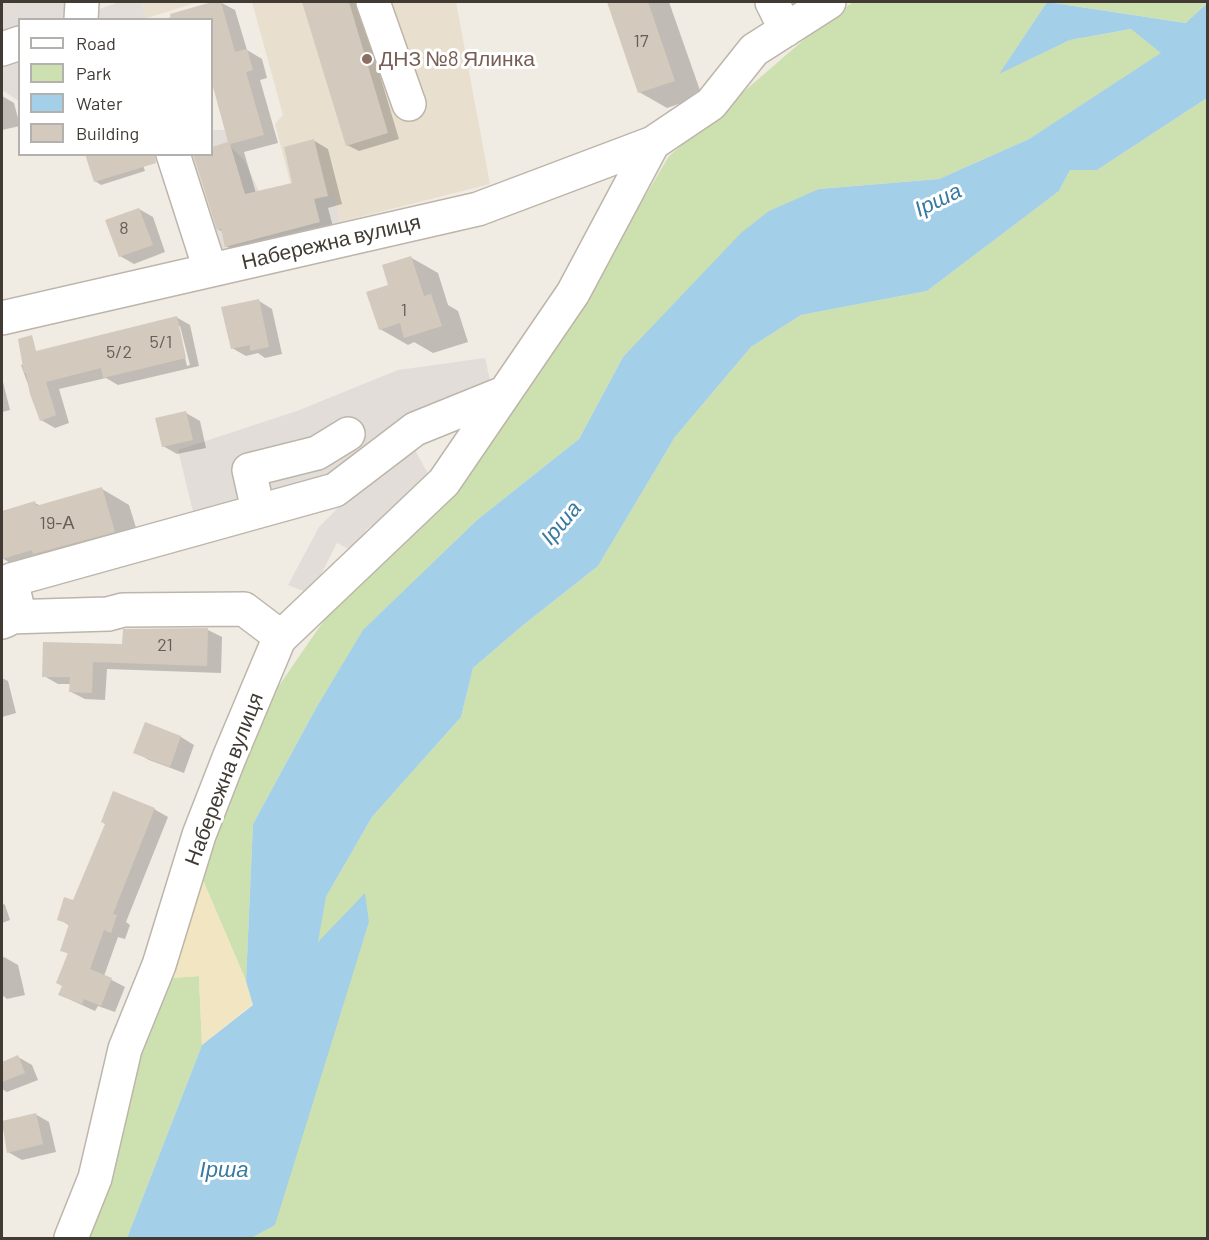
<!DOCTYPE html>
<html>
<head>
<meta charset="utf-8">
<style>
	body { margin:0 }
	#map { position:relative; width:1209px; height:1240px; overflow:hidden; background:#f0ebe3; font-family:Barlow,sans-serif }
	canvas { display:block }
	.frame { position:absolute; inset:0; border:3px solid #413b34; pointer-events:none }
	.legend { position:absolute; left:18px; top:18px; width:195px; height:138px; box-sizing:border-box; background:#fff; border:2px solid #b3b1ae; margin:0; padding:8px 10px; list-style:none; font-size:18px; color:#413b34 }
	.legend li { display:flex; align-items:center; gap:12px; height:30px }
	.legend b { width:30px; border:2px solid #b3b1ae }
</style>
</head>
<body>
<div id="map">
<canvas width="1209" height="1240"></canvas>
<div class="frame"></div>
<ul class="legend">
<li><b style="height:8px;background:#fff"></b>Road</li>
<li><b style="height:16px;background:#cde1b0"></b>Park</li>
<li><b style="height:16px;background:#a4cfe8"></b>Water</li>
<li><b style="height:16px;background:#d3c9bd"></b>Building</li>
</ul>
</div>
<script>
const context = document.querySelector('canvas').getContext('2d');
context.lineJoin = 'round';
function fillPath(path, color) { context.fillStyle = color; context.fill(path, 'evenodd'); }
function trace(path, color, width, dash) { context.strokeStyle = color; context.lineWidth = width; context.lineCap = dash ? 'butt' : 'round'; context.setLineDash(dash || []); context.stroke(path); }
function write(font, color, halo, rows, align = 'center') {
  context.font = font + ' Barlow,sans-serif'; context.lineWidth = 6; context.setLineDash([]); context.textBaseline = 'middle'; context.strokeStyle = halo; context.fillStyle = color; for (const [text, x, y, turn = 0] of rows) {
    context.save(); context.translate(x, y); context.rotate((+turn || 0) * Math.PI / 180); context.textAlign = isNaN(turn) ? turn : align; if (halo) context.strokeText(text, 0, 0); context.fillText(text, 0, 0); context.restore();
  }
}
fillPath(new Path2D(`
	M2 2H93L97 10 119 2H141L147 19 20 20 19 101 2 90Z
	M212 130H225L229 145 244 160 259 191 335 196 340 222 220 250 189 155 212 154Z
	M485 358 492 389 332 479 194 516 178 450 297 411 398 370Z
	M415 450 431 479 409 500 367 529 353 551 337 543 311 594 288 585 319 527 361 485Z`), '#e2ddd8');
fillPath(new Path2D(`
	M141 2H198L147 18Z
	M252 2H456L490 184 340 222 335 196 296 205 275 124 283 115Z`), '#e8dfce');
fillPath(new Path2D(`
	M853 2H1207L1187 23 1047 2 1000 73 1070 40 1132 29 1162 53 1029 139 939 179 819 189 623 357 579 439 477 520 363 631 316 708 253 824 246 981 202 878 249 729 336 603 498 426 548 359 669 156 814 31Z
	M1207 98V1238H251L350 981 369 922 317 942 326 897 372 817 461 717 473 668 522 626 598 566 675 437 751 347 801 315 927 291 1059 191 1070 170H1097Z
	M199 976 202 1045 127 1238H72L157 979Z`), '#cde1b0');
fillPath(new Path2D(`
	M202 878 246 981 253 1004 202 1045 199 976 157 979Z`), '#f2e5c2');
fillPath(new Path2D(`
	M1047 2 1186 23 1207 3V98L1097 170H1070L1059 191 927 291 801 315 751 347 675 437 598 566 522 626 473 668 461 717 372 817 326 897 318 942 365 893 369 922 275 1225 251 1238H127L202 1045 253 1005 246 981 253 824 316 708 363 630 477 520 579 439 623 357 741 233 769 211 819 189 939 179 1029 139 1161 53 1131 29 1070 40 999 74Z`), '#a4cfe8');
fillPath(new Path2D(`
	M220 2 235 10 247 50 262 59 267 78 260 80 278 143 244 152 256 193 294 184 313 140 328 149 342 204 328 208 334 230 241 254 226 246 223 232 218 229 212 149 230 143 212 77V20H162Z
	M304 2H358L399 139 359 151 347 145Z
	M608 2H669L702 96 667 108 639 92Z
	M2 96 14 103 20 126 2 130Z
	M139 154 145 171 101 185 95 181Z
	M139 209 153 217 165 252 134 264 120 256Z
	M410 257 438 273 448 305 458 311 468 342 433 353 414 342 408 345 380 329 390 286Z
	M259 301 272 309 282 354 265 358 258 353 246 356 232 348Z
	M176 317 190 325 199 366 118 385 106 378 59 389 69 423 55 428 41 420 21 365ZM177 326H180L190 365 187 366Z
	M2 378 10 410 2 412Z
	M186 413 200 421 206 448 177 454 163 446Z
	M102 489 129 505 142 547 29 574 2 558V513L35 503 41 506Z
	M126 630H208L222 637 221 673 107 669 105 700 85 699 71 692V684H58L44 676 124 645Z
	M2 678 8 681 16 713 2 717Z
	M181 737 194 745 184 773 149 760 135 752Z
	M154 809 168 817 126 922 130 925 125 939 118 937 104 976 125 987 115 1012 98 1006 95 1011 60 995 63 986 69 954 61 950 70 926 59 919Z
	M2 903 5 905 10 920 2 923Z
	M4 957 18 965 25 995 7 999 2 995V958Z
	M18 1057 32 1065 38 1080 7 1092 2 1089V1063Z
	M35 1114 49 1122 56 1152 22 1160 8 1152 2 1122Z`), '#0003');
fillPath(new Path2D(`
	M212 2H221L235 52 247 49 253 70 246 72 264 135 230 144 245 194 292 183 284 147 314 139 328 196 314 199 320 222 225 247 221 229 217 230 193 154H212V147L228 142 212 83V20H171L170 14Z
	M302 2H349L388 133 346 146Z
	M607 2H648L675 81 638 93Z
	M85 154H155L156 163 94 182Z
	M139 208 153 245 119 257 105 220Z
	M411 256 424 296 431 294 442 326 404 338 400 323 379 330 366 292 388 285 382 265Z
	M259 299 269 347 250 351V345L231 349 221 307Z
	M177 316 186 358 103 378 101 368 46 382 56 415 40 421 30 394 26 373H24L18 339 32 335 36 351Z
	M186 411 193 440 162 447 155 418Z
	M102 487 115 532 33 554 32 550 2 559V511L35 501 36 506Z
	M208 628 207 666 93 662 92 693 69 692 70 677H42L43 642 122 644 123 629H126Z
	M145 722 181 736 170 767 133 753Z
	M113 791 155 808 113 914 117 915 111 933 104 930 90 969 112 978 101 1006 84 999 82 1004 58 995 62 986 56 983 68 953 60 951 69 924 57 920 64 897 73 900 105 824 101 822Z
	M18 1055 25 1073 2 1082V1062Z
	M36 1113 43 1144 7 1153 2 1121Z`), '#d3c9bd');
const minor = new Path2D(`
	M373 2 409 104
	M772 2 786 30
	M81 20 82 2
	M2 49 20 43
	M173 154 210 269
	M2 318 478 209 653 143 711 104 754 50 829 2
	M258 510 249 470 317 453 348 434
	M8 617 108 614 123 610 244 609 281 637
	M2 622 7 620 17 605 11 580 335 490 415 429 504 393
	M71 1238 95 1178 125 1049 159 965 199 835 229 758 279 639 444 482 573 293 653 143`);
trace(minor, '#bdb5aa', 36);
trace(minor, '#fff', 33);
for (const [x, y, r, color] of [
	[367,59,6,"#8d6e63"]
]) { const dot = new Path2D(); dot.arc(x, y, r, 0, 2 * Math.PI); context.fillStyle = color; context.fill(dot); trace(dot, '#fff', 2); }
write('18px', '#665e56', null, [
	["17",641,41],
	["8",124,228],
	["1",404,310],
	["5/1",161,342],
	["5/2",119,352],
	["19-А",57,523],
	["21",165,645]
]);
write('21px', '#785e54', '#fff', [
	["ДНЗ №8 Ялинка",379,59]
], 'left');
write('21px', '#413b34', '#fff', [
	["Набережна вулиця",331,242,-13],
	["Набережна вулиця",224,779,-69]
]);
write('italic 22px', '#397aa1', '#fff', [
	["Ірша",938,200,-26],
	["Ірша",561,523,-50],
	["Ірша",224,1170]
]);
</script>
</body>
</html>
